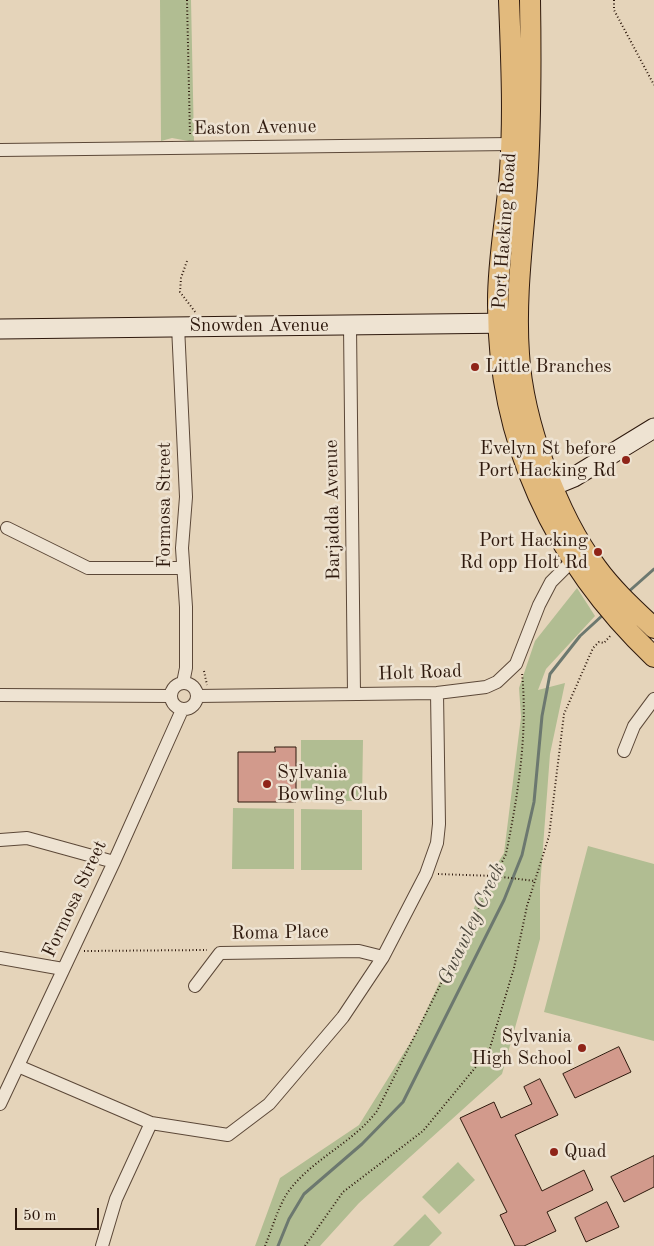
<!DOCTYPE html>
<html>
<head>
<meta charset="utf-8">
<style>
	body { margin:0 }
	#map { position:relative; width:654px; height:1246px; overflow:hidden; background:#e5d4ba; font-family:"Old Standard TT",serif }
	canvas { display:block }
	.scale { position:absolute; left:15px; top:1208px; width:84px; height:22px; box-sizing:border-box; border:2px solid #2e190d; border-top:0; padding-left:6px; font-size:15px; line-height:18px; white-space:nowrap; color:#2e190d; -webkit-text-stroke:4px #eee3d2; paint-order:stroke }
</style>
</head>
<body>
<div id="map">
<canvas width="654" height="1246"></canvas>
<div class="scale">50 m</div>
</div>
<script>
const context = document.querySelector('canvas').getContext('2d');
context.lineJoin = 'round';
function fillPath(path, color) { context.fillStyle = color; context.fill(path, 'evenodd'); }
function trace(path, color, width, dash) { context.strokeStyle = color; context.lineWidth = width; context.lineCap = dash ? 'butt' : 'round'; context.setLineDash(dash || []); context.stroke(path); }
function write(font, color, halo, rows, align = 'center') {
  context.font = font + ' "Old Standard TT",serif'; context.lineWidth = 5; context.setLineDash([]); context.textBaseline = 'middle'; context.strokeStyle = halo; context.fillStyle = color; for (const [text, x, y, turn = 0] of rows) {
    context.save(); context.translate(x, y); context.rotate((+turn || 0) * Math.PI / 180); context.textAlign = isNaN(turn) ? turn : align; if (halo) context.strokeText(text, 0, 0); context.fillText(text, 0, 0); context.restore();
  }
}
fillPath(new Path2D(`
	M160 0H191L194 142 172 138 161 141Z
	M577 588 595 616 546 669 538 690 565 683 550 754 540 887V939L502 1074 359 1203 320 1246H255L280 1178 359 1125 415 1035 487 880 504 853 521 717 519 688 535 641Z
	M301 740H363L362 801H301Z
	M233 808 294 809V869H232Z
	M301 809 362 810V870H301Z
	M588 846 654 864V1041L544 1012Z
	M458 1162 475 1180 439 1214 422 1197Z
	M425 1214 442 1233 429 1246H393Z`), '#b1bd92');
trace(new Path2D(`
	M627 593 654 569
	M278 1246 289 1219 304 1194 362 1144 403 1102 504 900 522 855 534 802 542 716 550 674 580 636 604 614`), '#6c786f', 3);
const building = new Path2D(`
	M275 747H296V802H238V752H275Z
	M619 1047 631 1072 575 1098 563 1074Z
	M540 1079 558 1115 515 1135 542 1191 584 1170 593 1190 547 1212 556 1231 524 1246H515L500 1215 507 1212 460 1118 494 1102 501 1118 532 1104 524 1087Z
	M654 1156V1187L624 1202 611 1177Z
	M607 1202 619 1227 586 1242 575 1218Z`);
fillPath(building, '#d29a8c');
trace(building, '#2e190d', 1);
const street = new Path2D(`
	M0 150 511 144
	M178 326 186 497 182 548 186 607V668L183 683
	M350 326 354 694
	M7 528 88 568H183
	M171 696a13 13 0 1 1 26 0a13 13 0 1 1-26 0Z
	M0 695 171 696
	M197 696 437 693 486 687 497 682 516 664 539 605 551 582 572 561
	M624 751 634 726 654 699
	M0 840 27 838 114 862
	M0 958 63 969
	M195 986 220 953 359 951 383 957
	M18 1066 151 1123 228 1135 269 1104 343 1017 383 957 426 874 437 843 439 824 437 693
	M0 1104 114 862 182 710
	M102 1246 116 1199 151 1123`);
const secondary = new Path2D(`
	M0 329 514 323
	M540 491 574 477 654 428`);
const primary = new Path2D(`
	M509 0C511 56 514 113 510 170 507 214 498 257 498 301 497 440 554 562 654 657
	M530 0C531 61 531 124 527 185 523 241 515 297 519 354 523 421 557 515 597 568 613 590 634 609 654 628`);
trace(street, '#5c4838', 14);
trace(secondary, '#2e190d', 21);
trace(primary, '#2e190d', 22);
trace(new Path2D(`
	M187 0 190 136
	M614 0V10L654 85
	M187 261 181 278 180 292 196 313
	M204 671 207 685
	M438 874 494 876 535 881
	M84 951 207 950
	M265 1246C272 1229 278 1207 288 1192 312 1159 353 1143 377 1111L506 854C518 795 528 733 522 673
	M305 1246 343 1192 423 1131 489 1051 514 968 527 906 549 836 564 714 593 648 599 642 604 643 611 635`), '#2e190d', 2, [1, 2.5]);
trace(street, '#eee3d2', 12);
trace(secondary, '#eee3d2', 19);
trace(primary, '#e2ba7d', 20);
for (const [x, y, r, color] of [
	[475,367,5,"#8f2418"],
	[626,460,5,"#8f2418"],
	[598,552,5,"#8f2418"],
	[267,784,5,"#8f2418"],
	[582,1048,5,"#8f2418"],
	[554,1152,5,"#8f2418"]
]) { const dot = new Path2D(); dot.arc(x, y, r, 0, 2 * Math.PI); context.fillStyle = color; context.fill(dot); trace(dot, '#eee3d2', 2); }
write('19px', '#2e190d', '#eee3d2', [
	["Easton Avenue",255,128,-1],
	["Port Hacking Road",505,231,-86],
	["Snowden Avenue",259,326],
	["Formosa Street",165,505,-90],
	["Barjadda Avenue",333,510,-91],
	["Holt Road",420,673,-2],
	["Formosa Street",75,899,-65],
	["Roma Place",280,933,-1]
]);
write('19px', '#2e190d', '#eee3d2', [
	["Little Branches",485,367],
	["Evelyn St before",616,449,"right"],
	["Port Hacking Rd",616,471,"right"],
	["Port Hacking",588,541,"right"],
	["Rd opp Holt Rd",588,563,"right"],
	["Sylvania",277,773],
	["Bowling Club",277,795],
	["Sylvania",572,1037,"right"],
	["High School",572,1059,"right"],
	["Quad",564,1152]
], 'left');
write('italic 20px', '#4d493e', '#eee3d2', [
	["Gwawley Creek",472,924,-65]
]);
</script>
</body>
</html>
